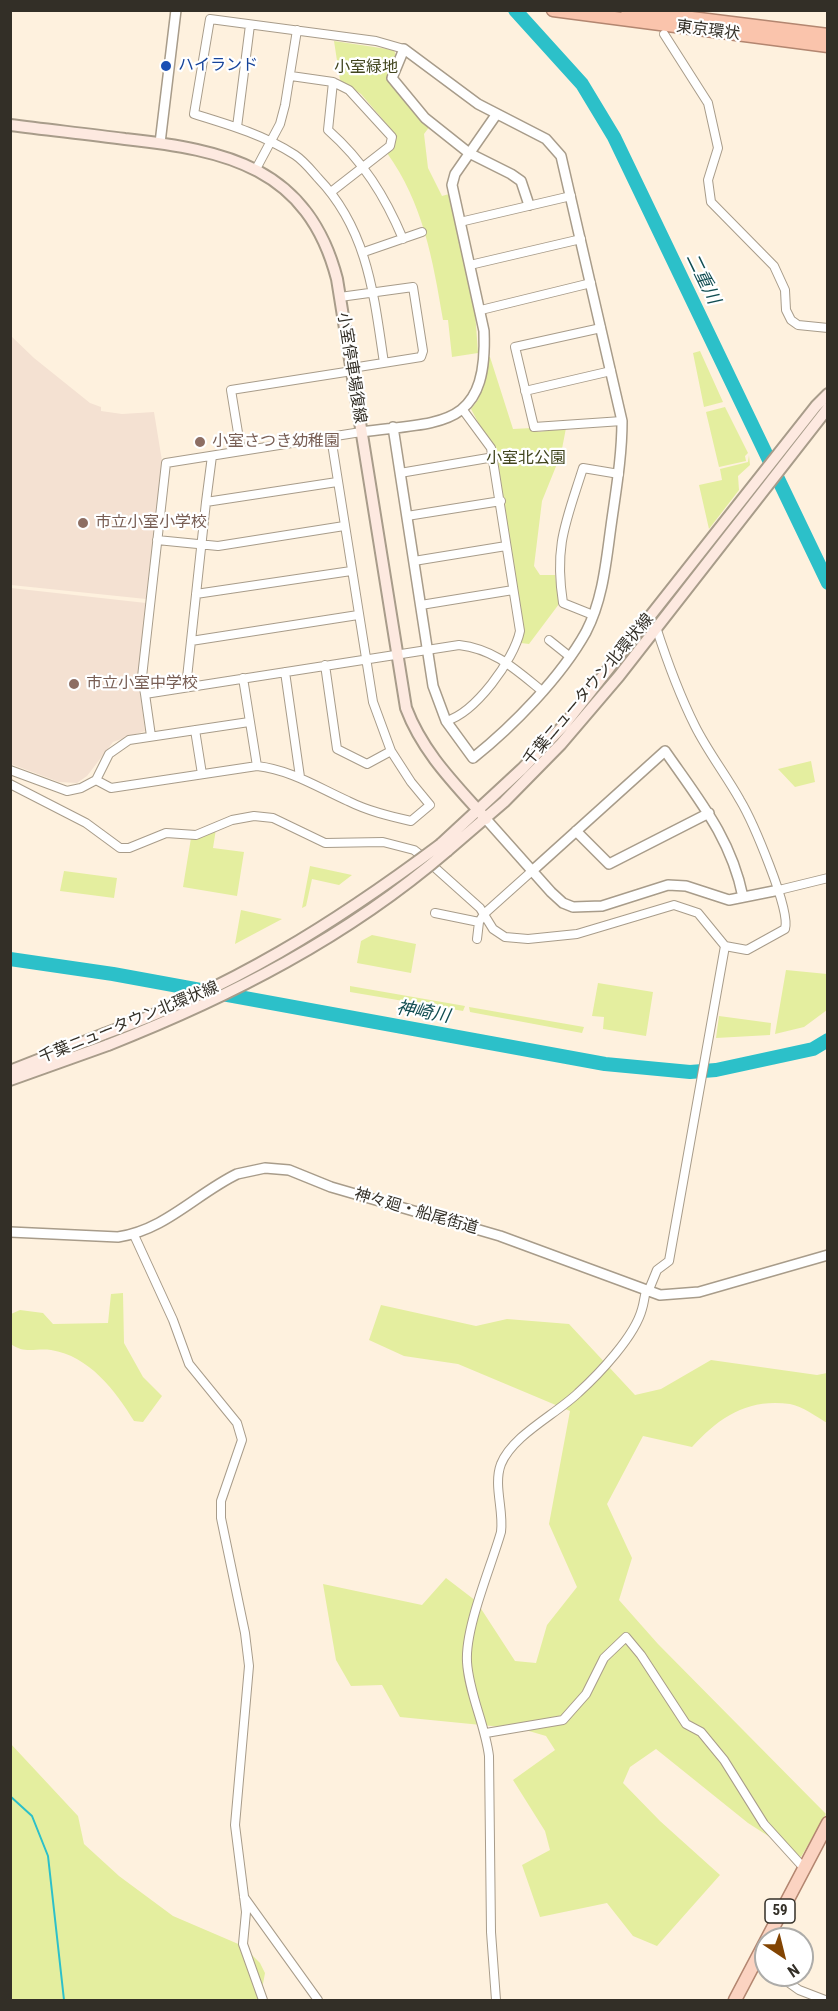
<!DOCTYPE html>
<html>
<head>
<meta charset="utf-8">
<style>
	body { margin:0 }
	#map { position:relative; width:838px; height:2011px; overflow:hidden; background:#fef1de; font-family:"Roboto Condensed",sans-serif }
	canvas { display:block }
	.frame { position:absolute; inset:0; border:12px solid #332f27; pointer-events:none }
	.north { position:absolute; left:754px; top:1927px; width:60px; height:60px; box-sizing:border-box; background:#fff; border:2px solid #adaca9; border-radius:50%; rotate:145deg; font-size:16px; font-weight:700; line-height:24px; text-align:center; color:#332f27 }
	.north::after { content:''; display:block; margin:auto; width:21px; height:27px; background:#824402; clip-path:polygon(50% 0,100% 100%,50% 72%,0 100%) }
</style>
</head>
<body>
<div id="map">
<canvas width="838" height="2011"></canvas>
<div class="frame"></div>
<div class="north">N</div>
</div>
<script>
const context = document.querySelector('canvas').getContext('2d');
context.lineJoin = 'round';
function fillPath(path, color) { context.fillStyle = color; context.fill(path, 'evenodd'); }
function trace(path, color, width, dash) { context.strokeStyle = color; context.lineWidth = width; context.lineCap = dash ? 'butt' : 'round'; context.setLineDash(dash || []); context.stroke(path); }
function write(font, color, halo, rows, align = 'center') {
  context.font = font + ' "Roboto Condensed","Noto Sans JP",sans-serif'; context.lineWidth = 4.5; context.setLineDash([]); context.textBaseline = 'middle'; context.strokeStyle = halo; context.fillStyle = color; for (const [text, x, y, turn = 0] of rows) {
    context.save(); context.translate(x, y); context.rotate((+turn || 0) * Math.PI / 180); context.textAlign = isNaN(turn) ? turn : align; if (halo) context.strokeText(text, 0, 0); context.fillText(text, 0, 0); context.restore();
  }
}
fillPath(new Path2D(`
	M10 335 34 358 90 403 101 407V411L122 414 154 412 162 461 146 599 11 585Z
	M11 588 146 603 138 676 145 731 113 742 87 776 77 783 59 782 11 764Z`), '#f4e1d2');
fillPath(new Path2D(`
	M334 41 394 50 396 56 387 79 430 126 424 134 428 168 442 196 449 194 475 311 478 353 452 357 448 320H443C433 260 423 203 387 153L395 146 396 135 361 94 340 80Z
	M700 351 723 402 704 407 693 353Z
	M487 357H490L513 429 532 428 538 432 566 428 561 454 542 501 534 566 540 575H555L559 604 529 644 521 643 523 635 496 456 471 409 478 400Z
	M725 407 748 453 745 456 746 461 719 467 706 412Z
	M749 455 750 465 738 476 739 490 709 529 699 485 722 480 720 469 748 462Z
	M811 761 815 782 795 787 778 769Z
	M216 829 213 848 244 852 237 896 183 887 191 838 201 837Z
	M310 866 352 875 339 885 312 879 306 906 302 908Z
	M64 871 117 878 114 898 60 891Z
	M241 910 282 919 235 944Z
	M372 935 416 944 411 973 357 963 361 941Z
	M786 970 827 974V1010L804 1027 775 1034Z
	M598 983 653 992 646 1036 603 1029 604 1017 592 1016Z
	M350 986 465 1006 463 1011 350 992Z
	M469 1007 584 1027 582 1033 470 1012Z
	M719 1016 771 1023 770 1035 716 1038Z
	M123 1293 124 1343 143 1377 162 1396 143 1422 134 1421C115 1390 89 1356 51 1350 35 1348 24 1354 11 1344V1314L20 1310 43 1313 53 1324 108 1323 111 1294Z
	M381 1305 476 1326 507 1319 569 1324 635 1395 661 1389 711 1360 817 1375 827 1373V1423C817 1417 802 1406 790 1404 748 1398 719 1417 692 1447L643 1436 607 1504 632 1558 619 1600 658 1644 826 1814 801 1857 748 1823 656 1749 630 1767 623 1783 660 1821 720 1875 657 1946 633 1936 607 1903 540 1917 522 1865 550 1850 545 1831 513 1780 555 1750 546 1736 522 1729 400 1717 382 1685 351 1686 336 1660 323 1584 422 1605 446 1578 476 1601 515 1661 536 1663 547 1625 577 1587 549 1524 570 1411 458 1364 404 1356 369 1340Z
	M10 1743 78 1816 84 1844 119 1876 173 1916 243 1946 260 1963 265 1973 260 2000H11Z`), '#e4ee9f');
trace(new Path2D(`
	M10 1796 32 1816 48 1856 64 2000`), '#2cc0c9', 2);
trace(new Path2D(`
	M515 10 582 84 614 137 828 583
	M10 959 113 974 605 1064 690 1072 716 1070 813 1049 828 1040`), '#2cc0c9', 14);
const minor = new Path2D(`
	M664 34 708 103 718 148 708 180 711 202 774 266 785 290 786 310 791 320 798 325 828 328
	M291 76 333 82 349 90 392 137 390 146 331 192
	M333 82 328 130C363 161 385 196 403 239
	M237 127 250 25
	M256 169 280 124 285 105 297 30
	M460 222 571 196
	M364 252 422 232
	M470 265 581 239
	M340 297 413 287 423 351 421 357 352 368
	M481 310 591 283
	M601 328 515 347 534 427 622 421
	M384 363C374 296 368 230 318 178 311 170 304 161 295 155 264 135 230 125 194 114L210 19 376 41 404 49
	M525 391 611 371
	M241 451 231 390 352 371
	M400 473 494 457
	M206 502 212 456
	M407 516 501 501
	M157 540 218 546 344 526
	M414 561 506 546
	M196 594 351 571
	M421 605 513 590
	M593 615 563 603C554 545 566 522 583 468L619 474
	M549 640 569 656
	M191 641 358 615
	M325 665 337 749 367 764 391 751
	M285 672 300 777
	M243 678 257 766
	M186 687 206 502 337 482
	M145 694 142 677 166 463 361 432
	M446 721C475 713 514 660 520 631L491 448 463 410
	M195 730 202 774
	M151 736 145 694 459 645C494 649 515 669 542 691
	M10 770 67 791 81 788 96 780 109 754 129 740 249 722
	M96 780 111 788 257 766C291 770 317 787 348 801 368 811 389 816 411 821L430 805 411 782 391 751 373 702 331 437
	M10 784 86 823 120 848H129L166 833 196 835 232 820 254 816 273 818 325 843 383 842 414 850 423 857 480 908 493 929 505 937 528 939 577 934 674 905 698 913 725 946 747 950 785 929C791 910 752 820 740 800 726 775 708 752 695 726 679 694 667 661 656 627
	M779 890 828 878
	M435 913 479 922
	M477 939 479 922 484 914 532 871
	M134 1235 173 1320 189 1364 237 1423 242 1440 221 1501V1518L245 1633 249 1666 235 1825 246 1912 243 1944 263 2000
	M648 1292 657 1270 669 1261 725 946
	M486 1733 563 1720 586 1694 604 1658 626 1637 641 1655 686 1724 701 1732 724 1760 764 1824 803 1867
	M244 1897 318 2000
	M755 1961 766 1968
	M778 1975 799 1990 825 2000
	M496 2000 491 1932 489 1756C485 1724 469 1694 467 1662 465 1627 491 1567 501 1532 504 1510 493 1485 501 1464 513 1435 555 1415 578 1393 599 1374 635 1336 642 1309 644 1303 644 1298 646 1291`);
const tertiary = new Path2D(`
	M160 143 176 10
	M393 427 433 686 446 721 473 758C513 726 561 677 586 632 603 599 606 562 611 526 616 490 622 456 622 421L561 156 546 139 478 104 404 49 392 78 425 118 469 153 511 174 521 181 529 205
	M361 432C439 421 488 431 484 331L452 185 455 174 496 115
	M486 819 551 892 563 903 573 907 602 906 668 885 686 886 729 900 779 890
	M576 831 609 864 709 813
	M532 871 665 751C699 800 731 838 743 897
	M10 1232 118 1237C165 1230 196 1194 237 1174L265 1168 289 1170 331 1187 500 1236 660 1295 699 1292 828 1255`);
const secondary = new Path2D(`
	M10 125C49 130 87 134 125 139 226 150 308 167 337 279L406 708C423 753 455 784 486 819
	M441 844 522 769 565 724 816 406 828 394
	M447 851 504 802 561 744 619 676 828 408
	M10 1071 104 1034
	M10 1080 108 1045`);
const primary = new Path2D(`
	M735 2000 828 1823`);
const trunk = new Path2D(`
	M553 10 828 46
	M627 10 828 35`);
trace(minor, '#a89c8a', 10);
trace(tertiary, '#a89c8a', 12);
trace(secondary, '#a89c8a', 14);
trace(primary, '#b38670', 15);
trace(trunk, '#b38670', 15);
trace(minor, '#fff', 8);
trace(tertiary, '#fff', 9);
trace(secondary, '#fde9e0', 10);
trace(primary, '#fbd3c1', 12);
trace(trunk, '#fac4ac', 12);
const secondaryBridge = new Path2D(`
	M104 1034C230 989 334 924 441 844
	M108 1045C230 997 347 937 447 851`);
trace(secondaryBridge, '#a89c8a', 14, []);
trace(secondaryBridge, '#fde9e0', 10);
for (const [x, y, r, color] of [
	[166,66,6,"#1a4fb4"],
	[200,442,6,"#8d6e63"],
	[83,523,6,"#8d6e63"],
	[74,684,6,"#8d6e63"]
]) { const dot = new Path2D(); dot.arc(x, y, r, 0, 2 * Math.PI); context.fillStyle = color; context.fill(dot); trace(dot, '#fff', 2); }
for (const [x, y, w] of [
	[780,1911,30]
]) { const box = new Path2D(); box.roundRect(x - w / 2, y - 12, w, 24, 4.5); context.fillStyle = '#fff'; context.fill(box); trace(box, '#332f27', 1.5); }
write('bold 15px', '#332f27', null, [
	["59",780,1911]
]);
write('16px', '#332f27', '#fff', [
	["東京環状",708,31,7],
	["小室停車場復線",351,368,81],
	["千葉ニュータウン北環状線",589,690,-50],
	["千葉ニュータウン北環状線",129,1023,-22],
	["神々廻・船尾街道",416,1212,16]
]);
write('16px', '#164399', '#fff', [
	["ハイランド",178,66]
], 'left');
write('16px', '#41451e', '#fff', [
	["小室緑地",366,68],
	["小室北公園",526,459]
]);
write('16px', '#785e54', '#fff', [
	["小室さつき幼稚園",212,442],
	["市立小室小学校",95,523],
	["市立小室中学校",86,684]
], 'left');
write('italic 18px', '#114d51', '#fff', [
	["二重川",702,279,64],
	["神崎川",423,1013,10]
]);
</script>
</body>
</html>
